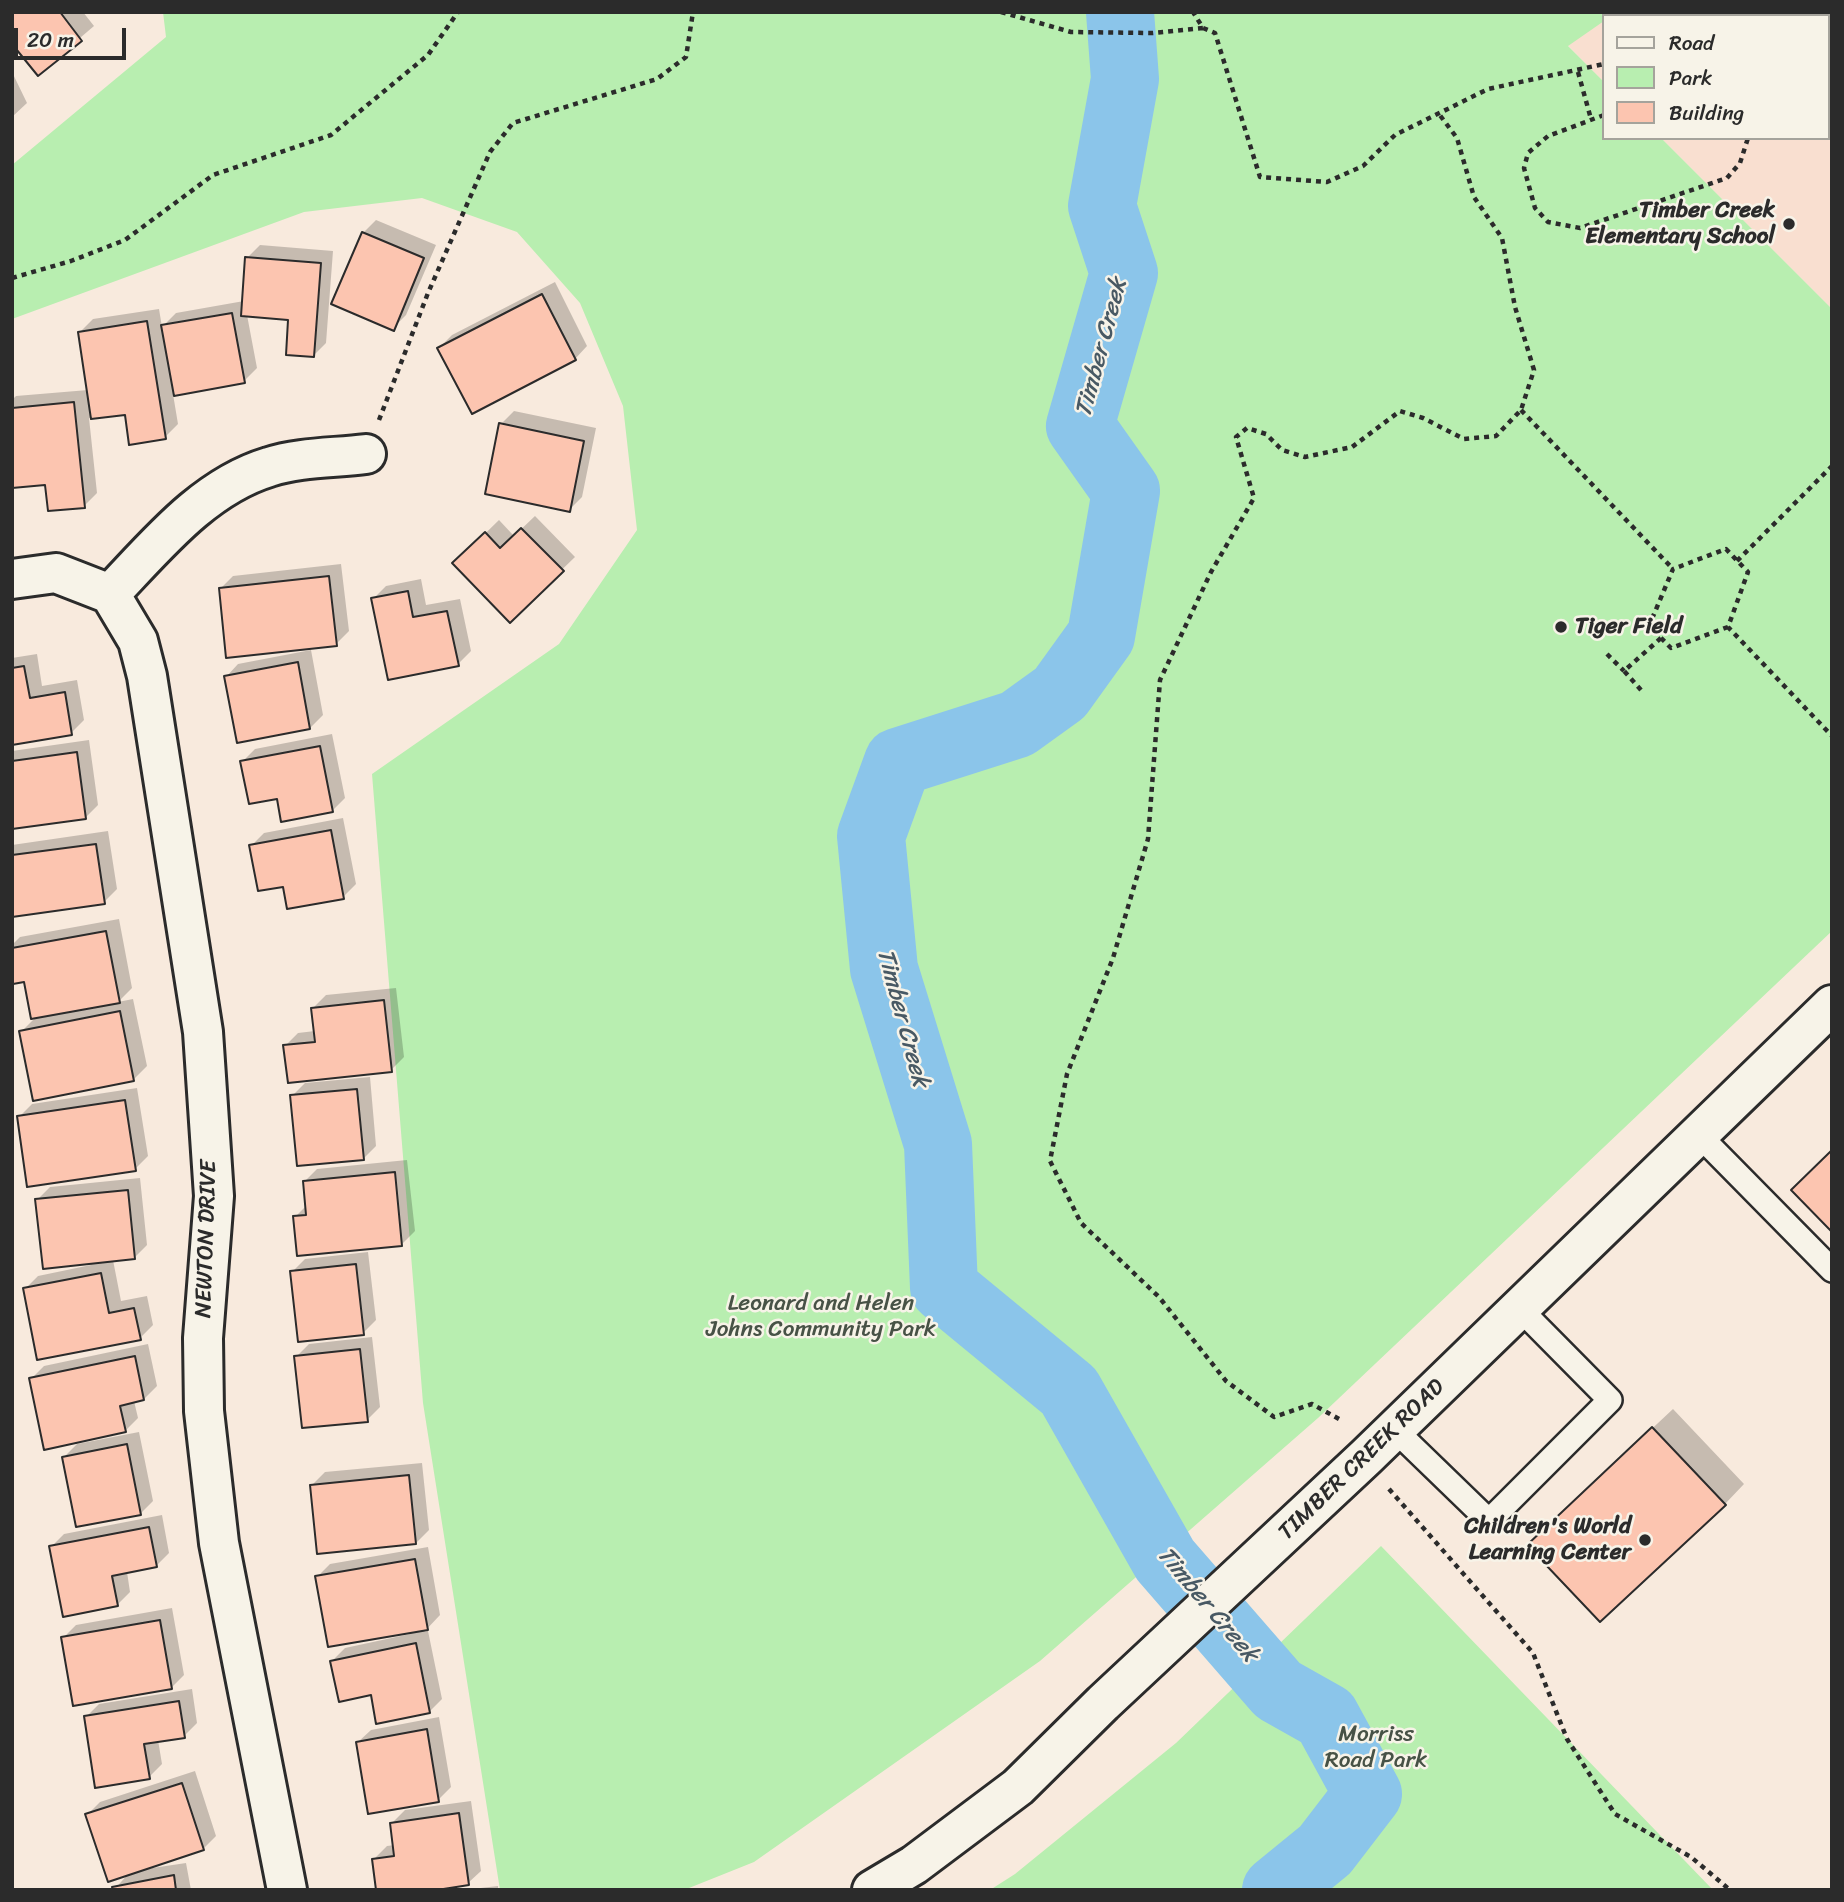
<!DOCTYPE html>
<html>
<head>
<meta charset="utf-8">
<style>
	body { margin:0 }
	#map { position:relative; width:1844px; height:1902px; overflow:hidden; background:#f8eadd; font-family:Sriracha,sans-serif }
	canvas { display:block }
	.frame { position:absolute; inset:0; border:14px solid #2b2b2b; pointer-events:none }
	.legend { position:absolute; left:1602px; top:14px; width:228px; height:126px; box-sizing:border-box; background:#f7f3e8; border:2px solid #a5a39c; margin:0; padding:9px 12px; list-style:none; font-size:21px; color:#2b2b2b }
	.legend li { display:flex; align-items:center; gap:14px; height:35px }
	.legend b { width:35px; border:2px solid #a5a39c }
	.scale { position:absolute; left:14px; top:28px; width:112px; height:32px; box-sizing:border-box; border:4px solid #2b2b2b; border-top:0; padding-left:9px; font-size:21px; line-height:24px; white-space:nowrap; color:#2b2b2b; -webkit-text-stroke:5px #f7f3e8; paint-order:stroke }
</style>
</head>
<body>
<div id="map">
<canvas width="1844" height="1902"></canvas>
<div class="frame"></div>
<ul class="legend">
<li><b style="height:9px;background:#f7f3e8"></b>Road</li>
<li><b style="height:19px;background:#b8eeb0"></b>Park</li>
<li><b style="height:19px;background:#fcc5b0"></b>Building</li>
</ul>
<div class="scale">20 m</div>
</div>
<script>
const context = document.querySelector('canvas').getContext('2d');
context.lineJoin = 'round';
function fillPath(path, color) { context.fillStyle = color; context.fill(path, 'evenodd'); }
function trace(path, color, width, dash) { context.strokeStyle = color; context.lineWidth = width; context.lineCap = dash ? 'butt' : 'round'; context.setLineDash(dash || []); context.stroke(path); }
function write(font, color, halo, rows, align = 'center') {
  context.font = font + ' Sriracha,sans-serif'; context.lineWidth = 5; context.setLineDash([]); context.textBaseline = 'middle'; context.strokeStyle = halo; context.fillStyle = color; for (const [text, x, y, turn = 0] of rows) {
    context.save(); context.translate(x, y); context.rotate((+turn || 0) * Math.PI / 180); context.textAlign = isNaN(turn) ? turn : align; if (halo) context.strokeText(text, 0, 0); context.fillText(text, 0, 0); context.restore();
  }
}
fillPath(new Path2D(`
	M1535 12H1832V309L1661 138H1828V16H1604V82Z`), '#f9dfd0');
fillPath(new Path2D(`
	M163 12H1617L1604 16V21L1568 46 1604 82V138H1661L1832 309V931L1318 1418 1040 1661 754 1862 684 1890H500L423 1403 372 774 559 644 637 530 623 406 580 303 517 232 422 198 304 212 12 319V165L166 37Z
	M1381 1546 1713 1890H990L1015 1874 1176 1743Z`), '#b8eeb0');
fillPath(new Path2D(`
	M12 12H83L94 26 39 73Z
	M12 72 27 103 12 117Z
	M376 220 436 245 406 315 393 328 363 233Z
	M260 245 333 251 326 343 313 356 290 319 247 315 257 368 244 381 173 394 178 424 165 437 126 413 89 418 97 493 84 506 47 484 12 486V400L16 396 88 390 80 332 93 319 159 309 162 327 176 313 244 301 247 258Z
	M555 282 587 346 575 359 439 348 452 335Z
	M514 411 596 428 582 497 569 510 501 424Z
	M535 516 575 557 510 620 455 563 499 520 514 536Z
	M341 564 349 631 336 644 220 589 233 576Z
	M421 579 426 605 460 599 471 651 458 664 373 599 386 586Z
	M311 650 323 715 310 728 226 677 238 664Z
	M37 654 42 686 77 680 84 720 71 733 12 743V658Z
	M332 734 345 798 332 811 279 797 242 762 255 749Z
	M89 740 98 805 85 818 12 828V751Z
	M343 818 356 884 343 897 284 885 251 846 264 833Z
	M108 831 117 889 104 902 12 915V845Z
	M119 919 132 988 118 1002 133 999 147 1066 134 1079 35 1099 21 1032 37 1016 26 980 14 982 12 945 20 937Z
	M396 988 404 1057 391 1070 285 1046 298 1033 315 1031 313 1008 326 995Z
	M370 1077 376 1146 363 1159 292 1096 305 1083Z
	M137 1088 148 1156 135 1169 19 1117 32 1104Z
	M407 1160 415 1231 402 1244 295 1217 307 1205 304 1182 317 1169Z
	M140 1178 147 1245 134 1258 113 1260 121 1301 147 1296 153 1325 140 1338 25 1289 38 1276 91 1265 37 1200 50 1187Z
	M368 1252 376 1320 363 1333 292 1272 305 1259Z
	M372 1337 380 1407 367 1420 296 1357 309 1344Z
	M148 1344 157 1386 144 1399 134 1401 138 1418 125 1431 31 1379 44 1366Z
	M1673 1409 1744 1484 1725 1504 1549 1525Z
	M139 1432 153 1501 140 1514 64 1457 77 1444Z
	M422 1463 429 1530 416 1543 312 1485 325 1472Z
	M162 1515 169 1553 156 1566 127 1572 130 1592 117 1605 51 1547 64 1534Z
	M428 1547 440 1615 424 1632 428 1631 442 1699 429 1712 372 1693 332 1661 345 1648 410 1634 317 1577 330 1564Z
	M172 1608 184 1675 171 1688 63 1638 76 1625Z
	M192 1689 197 1723 184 1736 158 1740 162 1764 149 1777 86 1717 99 1704Z
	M439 1717 451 1787 438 1800 358 1742 371 1730Z
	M195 1771 216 1836 203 1849 139 1870 186 1863 191 1890H114L128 1874 87 1815 100 1802Z
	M471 1801 481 1871 468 1883 374 1859 387 1846 395 1845 392 1823 405 1810Z
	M498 1886V1890H463Z`), '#0003');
trace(new Path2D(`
	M1120 12 1125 79 1102 206 1124 273 1080 426 1126 491 1101 636 1060 693 1017 724 898 762 871 836 884 969 938 1144 944 1288 1069 1391 1165 1560 1278 1690 1326 1717 1368 1794 1325 1850 1276 1890`), '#8bc5ea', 68);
const building = new Path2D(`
	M12 12H60L82 41 38 76 12 44Z
	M362 232 424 258 394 331 331 304Z
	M245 257 321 263 314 357 286 355 288 320 241 316Z
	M542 294 576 360 472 414 437 348Z
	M232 313 245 383 174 396 161 325Z
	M147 321 166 439 129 445 125 415 91 419 78 332Z
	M74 402 85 508 48 511 45 485 12 488V408Z
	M499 423 584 441 570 512 485 494Z
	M521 528 564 571 510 623 452 563 485 532 500 548Z
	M329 576 337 646 226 658 219 588Z
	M408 591 413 617 447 611 459 666 388 680 371 598Z
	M298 662 310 729 237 743 224 676Z
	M24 666 30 698 65 692 72 735 12 745V668Z
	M320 746 333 812 281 822 277 799 249 804 240 761Z
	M77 752 86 819 12 829V761Z
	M331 830 344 899 287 909 283 887 258 891 249 845Z
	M96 844 105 904 12 917V855Z
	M106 931 120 1003 31 1019 24 982 13 984 12 948Z
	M384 1000 392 1072 288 1083 283 1045 315 1042 311 1008Z
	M120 1011 134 1081 33 1101 19 1031Z
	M357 1089 364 1160 297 1166 290 1095Z
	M125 1100 136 1171 27 1187 17 1116Z
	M1832 1150V1232L1791 1190Z
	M395 1172 402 1246 297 1256 293 1216 306 1215 303 1181Z
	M128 1190 135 1259 43 1269 35 1199Z
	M356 1264 364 1335 298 1342 290 1271Z
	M101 1273 109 1313 134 1308 141 1340 37 1360 23 1288Z
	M360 1349 368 1422 302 1428 294 1356Z
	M135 1356 144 1400 120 1406 126 1432 44 1450 29 1378Z
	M1652 1427 1726 1505 1600 1622 1527 1545Z
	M127 1444 141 1515 76 1527 62 1457Z
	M409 1475 416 1544 317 1554 310 1485Z
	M149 1527 157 1567 112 1576 118 1606 63 1617 49 1546Z
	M415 1559 428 1630 328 1647 315 1576Z
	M160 1620 172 1689 73 1706 61 1637Z
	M416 1643 430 1713 376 1724 371 1695 339 1702 330 1661Z
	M179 1701 185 1738 144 1744 150 1779 95 1788 84 1716Z
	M427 1729 439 1802 368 1814 356 1742Z
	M182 1783 204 1850 108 1882 85 1814Z
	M459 1813 469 1885 437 1890H376L372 1859 394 1856 390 1823Z
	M174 1875 176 1890H113L112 1887Z`);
fillPath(building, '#fcc5b0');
trace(building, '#2b2b2b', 2);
const service = new Path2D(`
	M1828 55 1832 51
	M1828 90 1832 98
	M1698 1134 1832 1270
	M1394 1429 1489 1521 1610 1400 1519 1308`);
const minor = new Path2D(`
	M12 579 56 573 110 594
	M110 594 138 641 147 676 203 1032 214 1196 203 1338 204 1411 219 1543 287 1890
	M110 594C156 546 203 487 269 467 299 457 335 458 366 454`);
const tertiary = new Path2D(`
	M872 1890 914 1865 1018 1787 1103 1703 1366 1457 1832 1005`);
trace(service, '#2b2b2b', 28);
trace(minor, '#2b2b2b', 44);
trace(tertiary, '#2b2b2b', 44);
trace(new Path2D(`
	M1001 12 1071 32 1153 33 1203 28 1193 12
	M1712 16 1720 12
	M1203 28 1215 33 1260 177 1327 182 1363 166 1395 135 1488 89 1604 64
	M1578 72 1591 119
	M1604 115 1548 136 1528 153 1524 168 1535 208 1548 222 1580 228 1727 178 1740 163 1748 138
	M12 278 71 261 125 240 213 175 331 135 428 55 458 12
	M1521 410 1673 569
	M379 420 428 293 490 152 513 123 657 79 686 57 693 12
	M1737 561 1832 466
	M1728 627 1671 648 1649 626 1673 569 1726 549 1748 572 1728 627 1832 736
	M1607 654 1624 671
	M1641 690 1624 671 1661 638
	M1339 1419 1312 1404 1274 1417 1226 1381 1159 1297 1081 1223 1050 1161 1067 1074 1113 958 1148 839 1160 680 1211 572 1254 498 1236 437 1247 428 1266 434 1282 450 1305 457 1352 447 1400 411 1423 418 1464 439 1496 436 1521 410 1534 370 1515 307 1502 238 1474 197 1457 138 1439 114
	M1389 1489 1533 1653 1567 1739 1615 1814 1691 1857 1730 1890`), '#2b2b2b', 4.5, [5, 5]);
trace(service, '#f7f3e8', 23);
trace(minor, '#f7f3e8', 38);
trace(tertiary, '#f7f3e8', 38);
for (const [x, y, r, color] of [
	[1789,224,7,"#2b2b2b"],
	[1561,627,7,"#2b2b2b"],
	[1645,1540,7,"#2b2b2b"]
]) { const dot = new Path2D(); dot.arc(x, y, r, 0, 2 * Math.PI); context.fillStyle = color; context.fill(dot); trace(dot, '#f7f3e8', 2.5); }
write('bold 23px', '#2b2b2b', '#f7f3e8', [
	["Timber Creek",1775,211],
	["Elementary School",1775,237],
	["Tiger Field",1575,627,"left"],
	["Children's World",1631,1527],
	["Learning Center",1631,1553]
], 'right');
write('23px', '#2b2b2b', '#f7f3e8', [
	["NEWTON DRIVE",207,1239,-88],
	["TIMBER CREEK ROAD",1362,1460,-44]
]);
write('23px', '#475246', '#f7f3e8', [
	["Leonard and Helen",821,1304],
	["Johns Community Park",821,1330],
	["Morriss",1376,1735],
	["Road Park",1376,1761]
]);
write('italic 24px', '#485964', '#f7f3e8', [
	["Timber Creek",1102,348,-75],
	["Timber Creek",902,1018,75],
	["Timber Creek",1207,1605,50]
]);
</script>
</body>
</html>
